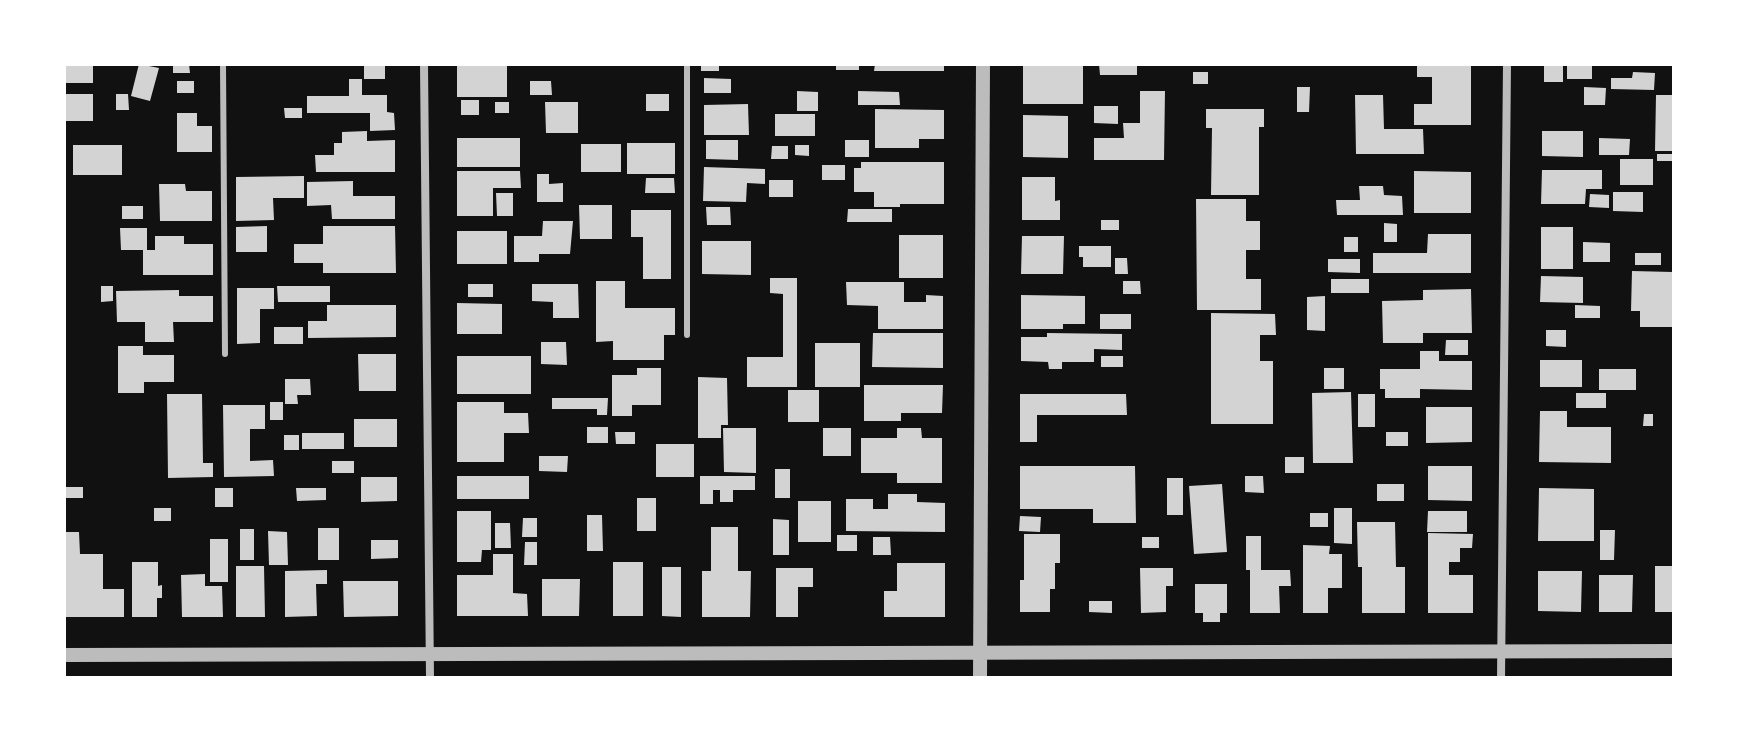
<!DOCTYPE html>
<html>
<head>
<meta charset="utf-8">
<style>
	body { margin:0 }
	#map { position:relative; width:1738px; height:742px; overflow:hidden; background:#111; font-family:"Work Sans",sans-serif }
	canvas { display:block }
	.frame { position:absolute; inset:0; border:66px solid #fff; pointer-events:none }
</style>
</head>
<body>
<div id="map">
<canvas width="1738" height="742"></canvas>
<div class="frame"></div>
</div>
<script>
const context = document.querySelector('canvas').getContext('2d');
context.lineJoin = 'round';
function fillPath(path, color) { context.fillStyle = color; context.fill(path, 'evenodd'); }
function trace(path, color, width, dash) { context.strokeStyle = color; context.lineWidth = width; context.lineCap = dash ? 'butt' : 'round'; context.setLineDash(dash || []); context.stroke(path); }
fillPath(new Path2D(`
	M66 64H93V83H66Z
	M139 64 159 68 150 101 131 96Z
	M173 64H189L190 73H173Z
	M457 64H507V97H457Z
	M701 64H719V71H701Z
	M836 64H859V70H836Z
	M875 64H944V71H874Z
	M1023 64H1083V104H1023Z
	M1099 64H1137V75H1100Z
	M1417 64H1471V125H1414V104H1432V77H1417Z
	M1567 64H1592V79H1567Z
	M1544 65H1563V82H1544Z
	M364 66H385V79H364Z
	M1193 72H1208V84H1193Z
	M1633 72 1655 73 1654 90 1611 89V78H1632Z
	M704 78 731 79V93H704Z
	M349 79H362V95H387V112L394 113 395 130 370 131V113H307V96H349Z
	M177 81H194V93H177Z
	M530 81H551L552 95H530Z
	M1297 87H1310L1309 112H1297Z
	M1584 87 1606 88 1605 105H1584Z
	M797 91 818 92V111H797Z
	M858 91 899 92 900 105H858Z
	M1140 91H1165L1164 160H1094V138H1124L1123 123H1140Z
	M64 94H93V121H64Z
	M116 94H128L129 110H116Z
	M646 94H669V111H646Z
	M1355 95H1383L1384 129H1423L1424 154H1356Z
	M1656 95H1674V151H1655Z
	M461 100H479V115H461Z
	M495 102H509V113H495Z
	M545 102H578V133H546Z
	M748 104 749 135H704V105Z
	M1094 106H1118V124L1094 123Z
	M284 108H302V118H285Z
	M875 109 944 110V139H919V148H875Z
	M1206 109H1264V127H1259V195H1211L1212 128H1206Z
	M177 113H197V126H212V152H177Z
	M775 114H815V136H775Z
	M1023 115 1068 116V158L1023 157Z
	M367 131V141L395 140V172H316L315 155H334V143H342V132Z
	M1542 131H1583V157L1542 156Z
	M457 138H520V167H457Z
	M1599 138 1630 139 1629 155H1599Z
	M706 140H738V160L706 159Z
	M845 140H869V157H845Z
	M627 143H675V174H627Z
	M581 144H621V172H581Z
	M73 145H122V175H73Z
	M795 145H809V156L795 155Z
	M772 146H788V159H771Z
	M1657 154H1674V161H1657Z
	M1620 159H1653V185H1620Z
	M861 162H944V204H900V207H874V192H854V168H861Z
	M822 165H845V180H822Z
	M704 167 765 169V184L747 183 746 202 703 201Z
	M1542 170H1602V189H1586L1585 204H1541Z
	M457 171H520L521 188H493V216H457Z
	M1414 171 1471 172V213H1414Z
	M537 174H549V184L563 183V202H537Z
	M304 176V198H273L274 220 236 221V177Z
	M1022 177H1055V201L1060 200V220H1022Z
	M646 178H674L675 193H645Z
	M769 180H793V197H769Z
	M353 181V196H395V219H332L331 205 307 206V182Z
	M159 184H185L186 191H212V221H160Z
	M1359 186H1383L1384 195 1402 196 1403 215H1337L1336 200H1360Z
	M1613 192H1643V212L1613 211Z
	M496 193H513V216H497Z
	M1590 194 1609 195V208L1589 207Z
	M1196 199H1246V221H1260V250H1246V279H1261V310H1197Z
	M579 205H612V239H580Z
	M122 206H143V219H122Z
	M706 207H730L731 225H707Z
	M848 209H892V222H847Z
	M631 210H671V279H643V237H631Z
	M1101 220H1119V230H1101Z
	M543 221H573L570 254H539V262H514V236H542Z
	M1384 223 1397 224V242H1384Z
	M267 226V252H236V227Z
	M323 226H395L396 273H323V263H294V244H323Z
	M1541 227H1573V269H1541Z
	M120 228H147V250H155V236H184V244H213V275H143V250H121Z
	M457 231H507V264H457Z
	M1428 234H1471V273H1373V253H1427Z
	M899 235H943V278H899Z
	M1022 236H1064L1063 274H1021Z
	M1344 237H1358V252H1344Z
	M702 241H751V275L702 274Z
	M1583 242 1610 243V262H1583Z
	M1079 246H1111V267H1083V257H1079Z
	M1635 253H1661V265H1635Z
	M1115 258H1127L1128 274H1115Z
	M1328 259H1360V273L1328 272Z
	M1632 271 1673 272 1672 327H1640V311H1631Z
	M1541 276 1583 277V303L1540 302Z
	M770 278H797V387H747V357H783V294L770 293Z
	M1331 279H1369V293H1331Z
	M596 281H625V308H675V335H664V360H613V341L596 342Z
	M1123 281H1140L1141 294H1123Z
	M846 282H904V302H926V295L943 296V329H878V306L847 305Z
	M468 284H493V297H468Z
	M532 284H578L579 318H553V302L532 301Z
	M101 286H113V301L101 302Z
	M277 286H330V302H278Z
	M237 288H274V309H260V343L237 344Z
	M1471 289 1472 333H1423V343H1383L1382 301 1423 300V290Z
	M179 290V296H213V322H173L174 342H145V322H117L116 291Z
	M1021 295 1085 296V324H1063V329H1021Z
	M1325 296V331L1307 330V297Z
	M457 303 502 304V334H457Z
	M327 305H396V337L308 338V321H327Z
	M1575 305 1600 306V318H1575Z
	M1211 313 1275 314 1276 335H1260V361H1273V424H1211Z
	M1100 314H1131V329H1100Z
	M274 327H303V344H274Z
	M1546 330H1566V347L1546 346Z
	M873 333H943V368L872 367Z
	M1047 333 1122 334V350L1094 349V362H1062V369H1049L1048 362 1021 361V337H1047Z
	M1446 340H1468V355H1445Z
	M541 342H566L567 365 541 364Z
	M815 343H860V387H815Z
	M118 346H143V355H174V382H144V393H118Z
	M1420 351H1439V361H1472V390L1420 389V398H1385V389H1380V369H1420Z
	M358 354H396V391H359Z
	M457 356H531V394H457Z
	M1101 356H1123V367H1101Z
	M1540 360H1582V387H1540Z
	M637 368H661V405H632V416H612V375H637Z
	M1324 368H1344V389H1324Z
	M1599 369H1636V390H1599Z
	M698 377 727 378 728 425H721V438H698Z
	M285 379H310L311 395H297L298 404H285Z
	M864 385H943L942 413H901V421H864Z
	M788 390H819V422H788Z
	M1351 392 1353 463H1313L1312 393Z
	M1576 393H1606V408H1576Z
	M167 394H202L203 463H213V477L168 478Z
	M1020 394H1126L1127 415H1037V442H1020Z
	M1358 394H1375V427H1358Z
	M552 398H608L607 415H597V409H552Z
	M270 402H283V420H270Z
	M457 402H504V413H528L529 433H504V462H457Z
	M223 405H265V429H250V461L273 460 274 476 224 477Z
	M1426 407H1472V442L1426 443Z
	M1540 411H1567V427H1611V463L1539 462Z
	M1644 414H1653V426H1643Z
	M354 419H397V447H354Z
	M587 427H608V443H587Z
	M723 428H756V473L724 472Z
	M823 428H851V456H823Z
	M897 428H921L922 438H942V483H897V473H861V438H897Z
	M615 432H635V444H616Z
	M1386 432H1408V446H1386Z
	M302 433H344V449H302Z
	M284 435H299V450H284Z
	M656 444H694V477H656Z
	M539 456H568L567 472 539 471Z
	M1285 457H1304V473H1285Z
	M332 461H354V473H332Z
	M1020 466H1135L1136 523H1093V509H1020Z
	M1428 466H1472V501L1428 500Z
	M775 469H790V498H775Z
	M457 476H529V499H457Z
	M700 476H755V490H733V502H720V490H713V504H700Z
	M1245 476H1263L1264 493 1245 492Z
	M361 477H397V501L361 502Z
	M1167 478H1183V515H1167Z
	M1222 484 1227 552 1194 554 1189 486Z
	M1377 484H1404V501H1377Z
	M66 487H83V498H65Z
	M215 488H233V507H215Z
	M296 488H326V500L297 501Z
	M1539 488 1594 489V541H1538Z
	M888 494H917V502L945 503V532L846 531V499H873V509H888Z
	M637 498H656V531H637Z
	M798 501H831V542H798Z
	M154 508H171V521H154Z
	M1334 508H1352V544L1334 543Z
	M457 511H491V550H482L481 562H457Z
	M1428 511H1467V532H1427Z
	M1310 513H1328V527H1310Z
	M587 515H602L603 551H587Z
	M1020 516 1041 517 1040 532 1019 531Z
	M523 518H537V537H522Z
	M773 519 789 520V555H773Z
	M1357 522H1395L1396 567H1405V613H1362V567H1358Z
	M495 523H510L511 548H495Z
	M711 527H738V571H751L750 617H702V571H711Z
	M318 528H339V560H318Z
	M240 529H254V560H240Z
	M1600 530H1615L1614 560H1600Z
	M268 531 287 532 288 565H269Z
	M64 532H79L80 554H103V589H124V617H64Z
	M1428 533 1473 534 1472 548H1460V562H1449V575H1473V613H1428Z
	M1024 534H1060V563H1055V589H1050V612H1020V580H1024Z
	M837 535H857V551H837Z
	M1246 536H1261V570H1290L1291 586H1279L1280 613H1250V570H1246Z
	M873 537H890L891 555H873Z
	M1142 537H1159V548H1142Z
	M210 539H228V582H210Z
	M371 540H398V558L371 559Z
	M525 542H537V565H524Z
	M1303 545 1330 546 1329 554H1342V588H1328V613H1303Z
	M493 554H513V593L527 594 528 616H457V575H493Z
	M132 562H158V586L162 585V598H157V617H132Z
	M613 562H643V616H613Z
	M897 563H945V617H884V591H897Z
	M236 566H264L265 617H236Z
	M1655 566H1674V612H1655Z
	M662 567H681V617L662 616Z
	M776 568H813V587H798V617H776Z
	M1140 568H1173V586H1166V612L1141 613Z
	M327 570V584H316L317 616 285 617V571Z
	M1538 571H1582L1581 612 1538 611Z
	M205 574V586H222L223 617H182L181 575Z
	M1599 575H1633L1632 612H1599Z
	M542 579H580L579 616H542Z
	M343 581H398V616L344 617Z
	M1195 584H1227V613H1220V622H1203V613H1195Z
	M1089 601H1112V613L1089 612Z`), '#d3d3d3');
trace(new Path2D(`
	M223 64 225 354
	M687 64V335`), '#bcbcbc', 6);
trace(new Path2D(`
	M424 64 430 678
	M1501 678 1507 64`), '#bcbcbc', 8);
trace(new Path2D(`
	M64 655 1674 651
	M980 678 983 64`), '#bcbcbc', 14);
</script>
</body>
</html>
